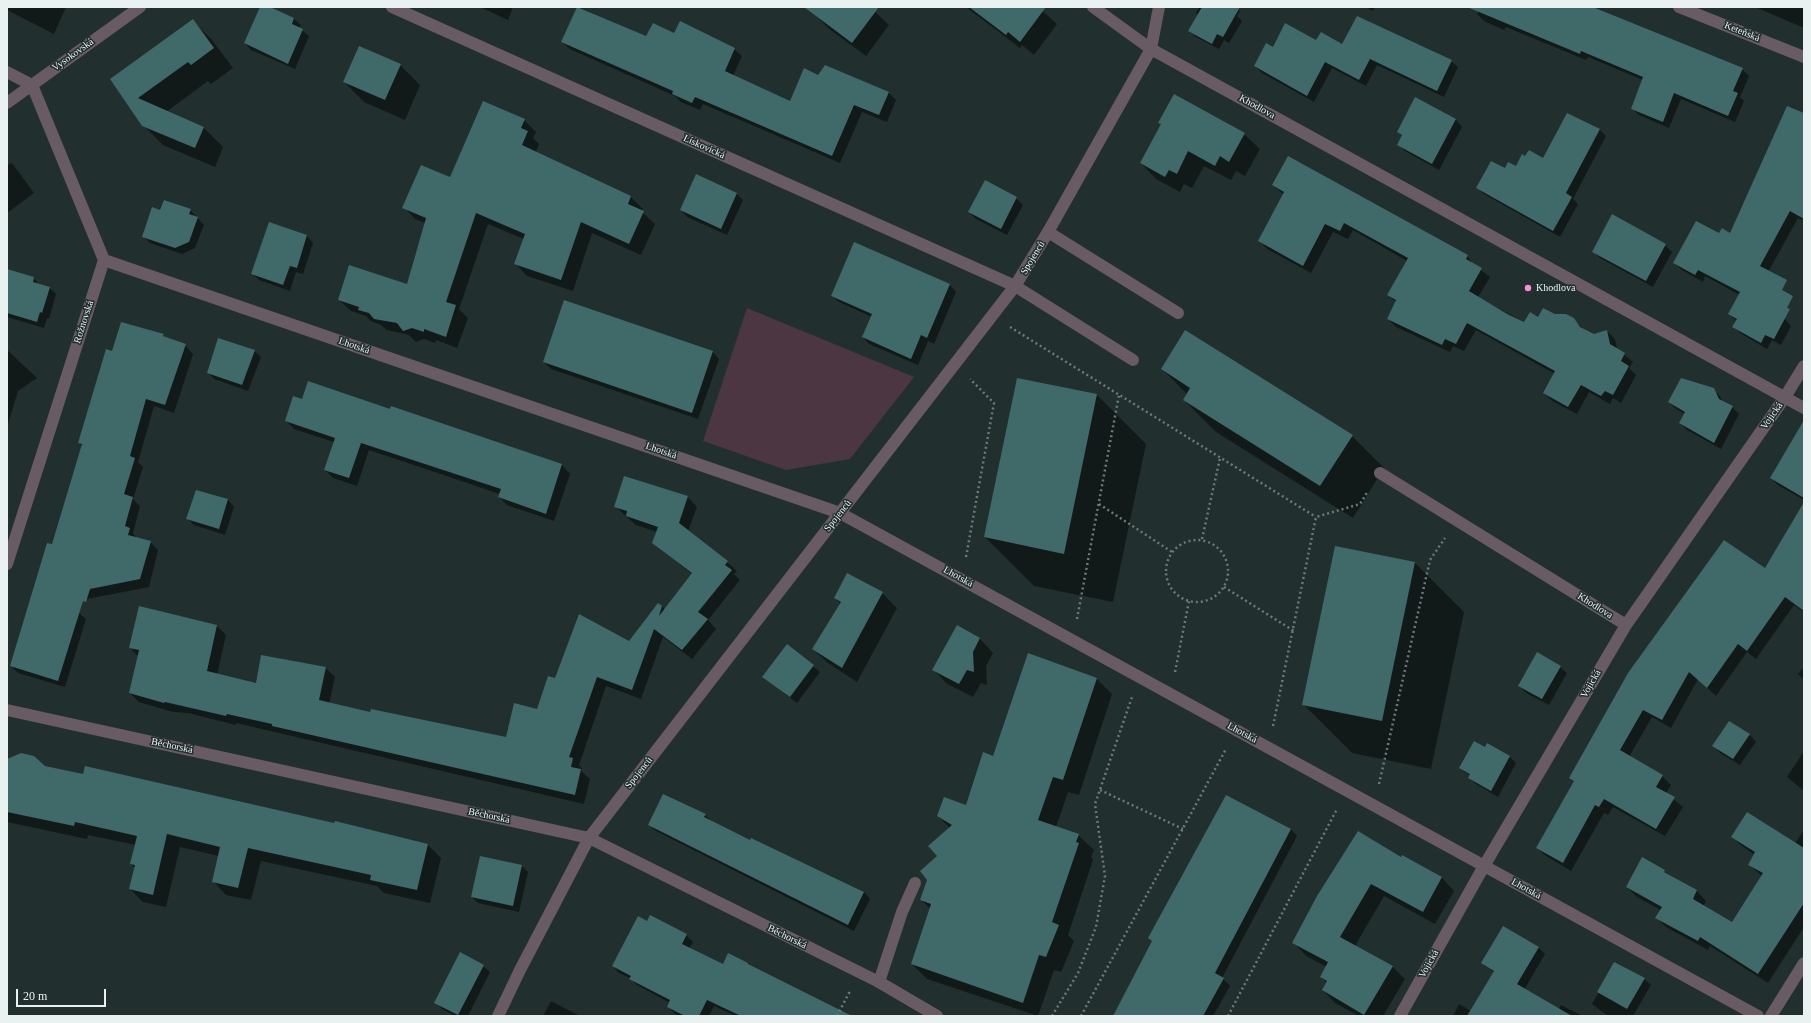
<!DOCTYPE html>
<html>
<head>
<meta charset="utf-8">
<style>
	body { margin:0 }
	#map { position:relative; width:1811px; height:1023px; overflow:hidden; background:#222f2f; font-family:"Times New Roman",serif }
	canvas { display:block }
	.frame { position:absolute; inset:0; border:8px solid #e9f1f1; pointer-events:none }
	.scale { position:absolute; left:16px; top:989px; width:90px; height:18px; box-sizing:border-box; border:2px solid #e9f1f1; border-top:0; padding-left:5px; font-size:12px; line-height:14px; white-space:nowrap; color:#e9f1f1; -webkit-text-stroke:3px #222f2f; paint-order:stroke }
</style>
</head>
<body>
<div id="map">
<canvas width="1811" height="1023"></canvas>
<div class="frame"></div>
<div class="scale">20 m</div>
</div>
<script>
const context = document.querySelector('canvas').getContext('2d');
context.lineJoin = 'round';
function fillPath(path, color) { context.fillStyle = color; context.fill(path, 'evenodd'); }
function trace(path, color, width, dash) { context.strokeStyle = color; context.lineWidth = width; context.lineCap = dash ? 'butt' : 'round'; context.setLineDash(dash || []); context.stroke(path); }
function write(font, color, halo, rows, align = 'center') {
  context.font = font + ' "Times New Roman",serif'; context.lineWidth = 3; context.setLineDash([]); context.textBaseline = 'middle'; context.strokeStyle = halo; context.fillStyle = color; for (const [text, x, y, turn = 0] of rows) {
    context.save(); context.translate(x, y); context.rotate((+turn || 0) * Math.PI / 180); context.textAlign = isNaN(turn) ? turn : align; if (halo) context.strokeText(text, 0, 0); context.fillText(text, 0, 0); context.restore();
  }
}
fillPath(new Path2D(`
	M747 308 914 377 850 459 786 470 703 441Z`), '#4b3642');
fillPath(new Path2D(`
	M7 7H66L54 34 7 10Z
	M261 7H267L294 19 301 25 299 28 309 36 295 69 251 50 245 43Z
	M480 7H513L508 20Z
	M578 7 647 38 674 34 734 49 742 56 733 76 791 102 818 76 888 92 896 100 887 122 862 112 840 163 703 104 700 110 681 102 675 96 570 49 562 42Z
	M820 7H870L889 25 866 56 828 28 815 14Z
	M966 7H1038L1057 24 1034 55 1022 45 1020 48Z
	M1199 7H1235L1240 11 1237 16 1242 21 1229 43 1224 40 1219 49 1196 37 1189 31 1198 15 1196 13Z
	M1366 7H1375L1373 11Z
	M1480 7H1594L1742 69 1749 76 1740 97 1744 101 1735 122 1681 99 1669 128 1639 115 1632 109 1643 80 1588 57 1586 60 1506 27 1504 30 1484 21 1477 14Z
	M1755 7H1804V28Z
	M193 21 212 40 233 68 211 84 208 81 166 112 203 127 223 147 215 167 163 145 143 125 112 79Z
	M1316 41 1451 61 1458 67 1444 97 1377 65 1366 86 1332 68 1314 102 1262 73 1255 66 1274 49Z
	M400 65 420 85 405 120 364 102 344 82Z
	M1415 98 1456 120 1462 127 1439 170 1405 151 1398 144 1402 136 1398 132Z
	M1804 114V221L1798 218 1762 283 1747 297 1785 319 1791 326 1781 345 1772 340 1767 349 1740 333 1734 327 1737 321 1729 314 1740 295 1705 276 1703 282 1682 270 1674 263 1719 234H1731Z
	M524 120 536 132 533 138 539 144 536 152 631 197 643 209 641 211 655 224 641 255 592 233 573 291 527 276 516 264 524 239 488 224 459 309 468 318 457 348 436 340 435 343 424 339 416 342 409 335 387 330 381 325 371 321 366 316 351 311 339 300 407 285 425 223 415 219 404 207 451 178Z
	M1159 123 1244 134 1260 149 1245 176 1236 171 1231 180 1204 166 1192 188 1184 184 1180 192 1156 179 1141 163 1162 125Z
	M1600 130 1606 136 1573 199 1578 204 1560 237 1484 194 1477 188 1516 167 1544 159Z
	M12 163 34 193 7 213V165Z
	M985 181 1016 198 1023 205 1007 235 976 219 969 212Z
	M1273 185 1467 256 1474 265 1490 277 1478 297 1525 323 1539 318 1554 315 1573 319 1584 330 1594 335 1607 331 1615 339 1617 349 1633 362 1629 368 1636 375 1621 403 1613 398 1610 404 1589 392 1577 414 1552 401 1544 393 1555 374 1476 330 1464 351 1453 346 1450 352 1396 327 1388 319 1396 302 1388 295 1407 261 1353 230 1348 239 1333 232 1311 273 1267 249 1260 241 1284 195Z
	M736 193 743 200 727 235 687 217 681 210Z
	M190 210 204 225 195 248 182 254 150 243 143 236 161 211Z
	M1612 216 1665 245 1672 252 1653 287 1600 258 1594 252Z
	M269 223 307 236 313 243 303 274 296 272 290 291 259 280 252 273Z
	M855 244 950 285 956 292 934 344 928 341 918 365 869 344 863 337 872 317 839 302 832 296Z
	M33 278 40 285 50 288 56 294 49 319 47 318 44 328 7 317V284Z
	M565 302 713 352 719 359 698 419 551 369 544 362Z
	M121 323 163 335 166 338 185 345 193 354 174 413 154 406 138 462 143 467 133 499 140 506 133 533 137 539 150 542 158 550 149 587 87 599 52 545 82 446 79 443 113 352Z
	M7 350 37 378 18 391 7 427Z
	M254 351 261 357 248 391 214 379 208 372Z
	M1162 369 1352 436 1384 468 1353 518 1216 432 1184 400 1187 394Z
	M1018 379 1097 395 1146 444 1113 602 1034 586 985 537Z
	M1713 389 1720 396 1723 402 1732 407 1739 414 1721 449 1687 430 1680 423 1685 414 1676 409 1669 402Z
	M303 400 391 410 392 407 562 465 570 474 554 521 507 505 499 497 500 494 369 450 357 486 333 478 325 470 334 442 294 429 286 421Z
	M1804 441V500L1778 485 1771 478Z
	M625 478 688 497 697 507 688 531 727 562 737 571 734 574 740 580 708 620 716 629 692 659 663 637 641 699 606 686 579 765 582 768 581 771 590 779 584 804 236 723V725L188 713 173 712 139 702 130 693 138 656 130 648 217 626 226 635 217 675 257 684 262 656 326 668 335 677 329 704 371 713 506 739 537 710 556 680 629 643 662 606 665 610 692 574 653 543 657 532 636 525 616 507Z
	M228 500 234 507 225 535 194 525 187 518Z
	M1804 512V612L1794 605 1756 659 1747 652 1716 696 1698 679 1671 728 1652 717 1629 757 1662 776 1671 785 1666 793 1683 807 1665 836 1613 807 1608 815 1604 813 1571 871 1546 856 1537 848 1574 782 1571 778 1765 569Z
	M1336 547 1415 563 1464 612 1431 769 1352 753 1303 704Z
	M882 593 897 608 857 682 828 663 813 649 841 604 835 598Z
	M79 613 86 619 65 687 18 673 11 666Z
	M957 626 980 639 993 653 986 666 987 685 981 683 973 697 947 684 934 670Z
	M787 645 820 672 797 703 764 677Z
	M1560 667 1567 673 1549 705 1526 693 1519 686Z
	M1804 667V680L1798 674Z
	M1096 678 1112 694 1079 795 1068 792 1056 827 1078 835 1094 850 1091 857 1093 860 1068 935 1074 941 1061 972 1054 970 1038 1016 927 979 912 964 931 909 921 900 950 828 938 816 967 806 994 757Z
	M1729 722 1750 735 1756 742 1740 765 1720 753 1714 746Z
	M1487 744 1510 757 1516 763 1498 797 1476 784 1469 778 1470 776 1460 768 1485 748ZM1466 771 1474 777 1466 773Z
	M1804 751V791L1787 777Z
	M7 759 335 825 336 822 428 845 441 858 430 903 384 893 377 886 261 861 251 900 226 895 213 881 219 856 180 847 166 907 143 902 130 889 135 868 131 864 136 845 88 835 87 839 7 822Z
	M664 795 705 815 712 822 750 841 815 870 816 869 864 892 870 899 854 931 656 831 649 825Z
	M1291 829 1297 836 1222 978 1230 986 1213 1016H1114L1153 942 1149 938Z
	M1804 829V927L1768 983 1710 946 1708 950 1666 927 1657 918 1661 910 1637 897 1627 887 1643 859 1697 891 1706 901 1703 906 1732 923 1762 876 1749 865 1755 855 1742 846 1732 837 1795 844Z
	M1403 856 1442 878 1454 891 1435 924 1384 896 1355 946 1392 966 1405 979 1383 1016H1359L1335 1003 1323 990 1327 983 1321 977 1327 967 1306 956 1294 943Z
	M522 866 528 872 519 912 478 903 472 897Z
	M648 922 686 935 693 942 689 949 723 965 748 963 752 968 837 1016H736L714 1006 709 1016H679L675 1014 668 1007 670 1003 637 985 630 978 619 973 613 966Z
	M1538 947 1545 954 1524 990 1516 1016H1453L1459 1004 1471 1011 1494 972 1482 963Z
	M1615 963 1644 979 1651 985 1633 1016H1608L1592 1004Z
	M483 966 490 972 468 1016H455L442 1009 436 1002Z
	M551 1001 580 1016H543Z
	M1561 1005 1583 1016H1555Z`), '#0007');
fillPath(new Path2D(`
	M260 7H270L294 18 292 24 303 29 288 64 244 43Z
	M577 7 646 36 653 23 674 33 680 21 735 48 725 71 790 101 804 68 818 75 825 65 889 92 879 115 854 105 832 156 695 97 692 103 672 94 673 91 561 42Z
	M804 7H879L852 43Z
	M969 7H1046L1020 42 1008 32 1006 35Z
	M1202 7H1240L1223 37 1217 34 1212 44 1188 31Z
	M1467 7H1593L1743 68 1733 91 1738 93 1728 116 1674 93 1663 122 1631 109 1643 77 1581 51 1580 54Z
	M1357 16 1452 60 1437 91 1370 59 1359 80 1325 62 1307 96 1254 66 1266 43 1273 47 1285 23 1316 40 1321 32 1342 44Z
	M193 19 214 48 191 65 188 62 138 98 204 127 195 148 142 126 110 79Z
	M359 46 401 64 385 100 343 82Z
	M1174 94 1245 133 1229 162 1220 156 1215 166 1188 151 1177 174 1169 170 1165 177 1140 163 1161 124 1158 123Z
	M1415 97 1456 119 1432 164 1397 145 1402 135 1397 132Z
	M483 101 525 119 521 128 528 131 522 145 631 196 628 204 644 211 629 244 581 222 561 280 514 264 525 234 476 213 446 302 456 305 446 337 424 329V332L412 328 403 331 397 323 374 319 369 313 358 310 359 307 338 300 349 265 407 284 426 218 402 208 421 165 450 177Z
	M1787 106 1804 113V219L1790 211 1760 266 1787 280 1782 290 1793 296 1787 308 1790 309 1774 339 1765 335 1761 343 1732 327 1737 319 1728 314 1740 292 1698 270 1695 275 1673 263 1696 221 1719 233 1722 228 1730 233Z
	M1567 113 1600 129 1566 193 1572 197 1553 231 1476 188 1491 161 1505 168 1508 162 1516 166 1522 154 1525 156 1529 150 1543 158Z
	M1288 156 1468 255 1466 259 1482 268 1469 291 1509 315 1524 322 1530 312 1538 317 1543 308 1555 314H1566L1574 318 1580 327 1594 334 1607 330 1610 344 1625 353 1621 361 1629 366 1613 395 1605 391 1601 396 1581 385 1568 407 1543 393 1555 371 1467 323 1456 344 1445 339 1442 345 1387 319 1396 300 1387 295 1408 258 1344 223 1340 231 1325 224 1303 266 1258 241 1284 192 1272 185Z
	M696 174 737 193 721 229 680 210Z
	M985 180 1017 197 1001 229 968 212Z
	M164 200 191 209 189 214 198 217 189 242 175 248 142 237 152 207 160 210Z
	M1612 214 1666 244 1646 281 1592 252Z
	M269 222 307 235 297 268 290 266 283 285 251 274Z
	M854 242 950 284 927 338 921 335 911 359 862 337 872 314 831 296Z
	M7 269 34 277 33 282 50 287 42 313 40 312 37 322 7 313Z
	M564 300 713 351 692 413 543 362Z
	M121 322 164 334 163 336 186 344 165 405 146 399 130 456 135 458 124 494 133 497 125 526 130 528 128 535 151 541 140 579 90 589 86 602 83 601 58 681 10 666 47 543 52 544 82 444 78 443 106 349 112 351Z
	M1185 330 1353 435 1320 486 1183 400 1190 388 1161 369Z
	M218 338 255 350 242 385 207 373Z
	M1017 378 1097 394 1064 554 984 537Z
	M1681 378 1714 388 1719 399 1733 406 1714 443 1679 423 1685 412 1668 402Z
	M308 381 390 409 391 406 562 464 546 514 498 497 501 489 361 443 349 478 324 470 335 438 285 421 293 396 302 399Z
	M1804 420V498L1770 478Z
	M624 476 688 496 679 523 728 561 725 565 732 570 698 612 708 619 682 650 654 629 632 690 597 677 569 757 573 758 571 767 581 769 575 795 272 726V724L227 714 226 716 165 702 164 703 129 693 139 650 129 648 139 606 217 625 207 671 256 683 261 655 326 667 319 700 370 712 371 709 506 737 514 703 537 709 548 676 555 678 579 614 629 641 658 603 662 606 659 616 692 573 652 543 658 527 626 516 627 511 614 507Z
	M196 490 228 499 219 529 186 519Z
	M1804 502V611L1785 597 1747 651 1738 644 1707 688 1689 672 1662 720 1643 710 1620 750 1663 775 1656 787 1675 797 1656 829 1604 799 1599 807 1595 805 1563 863 1536 848 1574 781 1569 778 1628 673 1724 540 1765 568Z
	M1335 546 1415 562 1382 721 1302 705Z
	M847 573 883 592 842 668 812 649 841 602 834 598Z
	M957 625 980 638 973 652 974 672 967 670 959 684 932 670Z
	M787 644 814 665 790 697 762 677Z
	M1537 652 1561 666 1542 699 1518 686Z
	M1028 653 1097 678 1063 780 1053 777 1038 820 1079 834 1076 842 1079 843 1052 922 1059 925 1046 957 1039 955 1023 1003 911 964 931 904 920 900 927 880 920 871 937 856 928 846 952 825 937 816 944 797 966 805 983 752 993 756Z
	M1729 721 1750 734 1733 759 1712 746Z
	M1474 741 1485 747 1487 743 1510 756 1491 791 1468 778 1470 774 1459 768Z
	M21 753 34 756 45 766 83 774 85 766 334 823 335 821 428 844 417 890 370 880 371 875 248 848 238 888 212 882 220 847 167 834 153 895 129 889 135 865 130 864 137 836 75 822 74 826 7 812V759Z
	M663 794 706 814 704 817 750 840 751 838 864 892 848 925 648 825Z
	M1226 795 1291 829 1215 973 1224 978 1203 1016H1113L1152 941 1148 938Z
	M1747 812 1804 848V903L1758 974 1700 937 1698 941 1655 918 1662 907 1626 887 1642 857 1665 870 1664 872 1697 890 1693 899 1732 922 1763 873 1748 865 1755 852 1731 837Z
	M1358 831 1401 857 1402 855 1442 877 1423 912 1371 884 1340 937 1393 966 1364 1015 1322 990 1327 981 1320 977 1328 962 1292 943 1317 896Z
	M480 856 522 865 513 906 471 897Z
	M650 915 687 934 682 944 723 964 728 953 748 963V964L852 1016H741L707 1000 699 1016H685L667 1007 670 1000 629 979 631 976 612 966 638 916 647 921Z
	M1503 926 1539 947 1517 984 1572 1016H1467L1494 971 1481 963Z
	M460 952 484 965 458 1015 434 1003Z
	M1614 962 1645 978 1627 1009 1597 992Z`), '#40696a');
trace(new Path2D(`
	M1010 327 1316 517
	M1099 504 1172 552
	M1202 539 1220 458
	M1166 571a31 31 0 1 1 62 0a31 31 0 1 1-62 0Z
	M966 557 994 403 970 379
	M1224 587 1294 631
	M1077 619 1119 395
	M1175 672 1189 601
	M1273 726 1316 517 1360 504 1368 491
	M1379 784 1430 560 1445 538
	M1100 790 1183 829
	M837 1016 850 991
	M1052 1016 1078 973 1096 927 1105 876 1095 804 1132 697
	M1081 1016 1226 749
	M1228 1016 1337 809`), '#6e7979', 2.5, [2, 3]);
trace(new Path2D(`
	M1048 232 1178 313
	M1015 286 1133 360
	M879 982 902 912 915 883`), '#695b63', 12);
trace(new Path2D(`
	M392 7 1015 286
	M1093 7 1151 49 1804 408
	M1679 7 1804 57
	M7 72 32 85 104 260 7 564
	M7 103 140 7
	M104 260 840 513 1758 1016
	M1380 473 1626 625
	M7 710 589 838 879 982 937 1016
	M498 1016 520 970 589 838 1015 286 1048 232 1151 49 1159 7
	M1400 1016 1484 866 1626 625 1785 397 1804 366
	M1771 1016 1804 963`), '#695b63', 12);
for (const [x, y, r, color] of [
	[1528,288,4,"#f690d0"]
]) { const dot = new Path2D(); dot.arc(x, y, r, 0, 2 * Math.PI); context.fillStyle = color; context.fill(dot); trace(dot, '#222f2f', 1.5); }
write('10px', '#e9f1f1', '#222f2f', [
	["Keteňská",1742,32,22],
	["Vysokovská",73,55,-36],
	["Khodlova",1257,107,29],
	["Lískovická",704,147,24],
	["Spojenců",1033,258,-59],
	["Rožnovská",84,322,-72],
	["Lhotská",354,346,19],
	["Vojická",1772,416,-55],
	["Lhotská",661,451,19],
	["Spojenců",838,516,-52],
	["Lhotská",958,577,29],
	["Khodlova",1595,606,32],
	["Vojická",1591,684,-60],
	["Lhotská",1242,733,29],
	["Běchorská",172,746,12],
	["Spojenců",639,773,-52],
	["Běchorská",489,816,12],
	["Lhotská",1526,889,29],
	["Běchorská",787,937,26],
	["Vojická",1429,964,-61]
]);
write('10px', '#e9f1f1', '#222f2f', [
	["Khodlova",1536,288]
], 'left');
</script>
</body>
</html>
